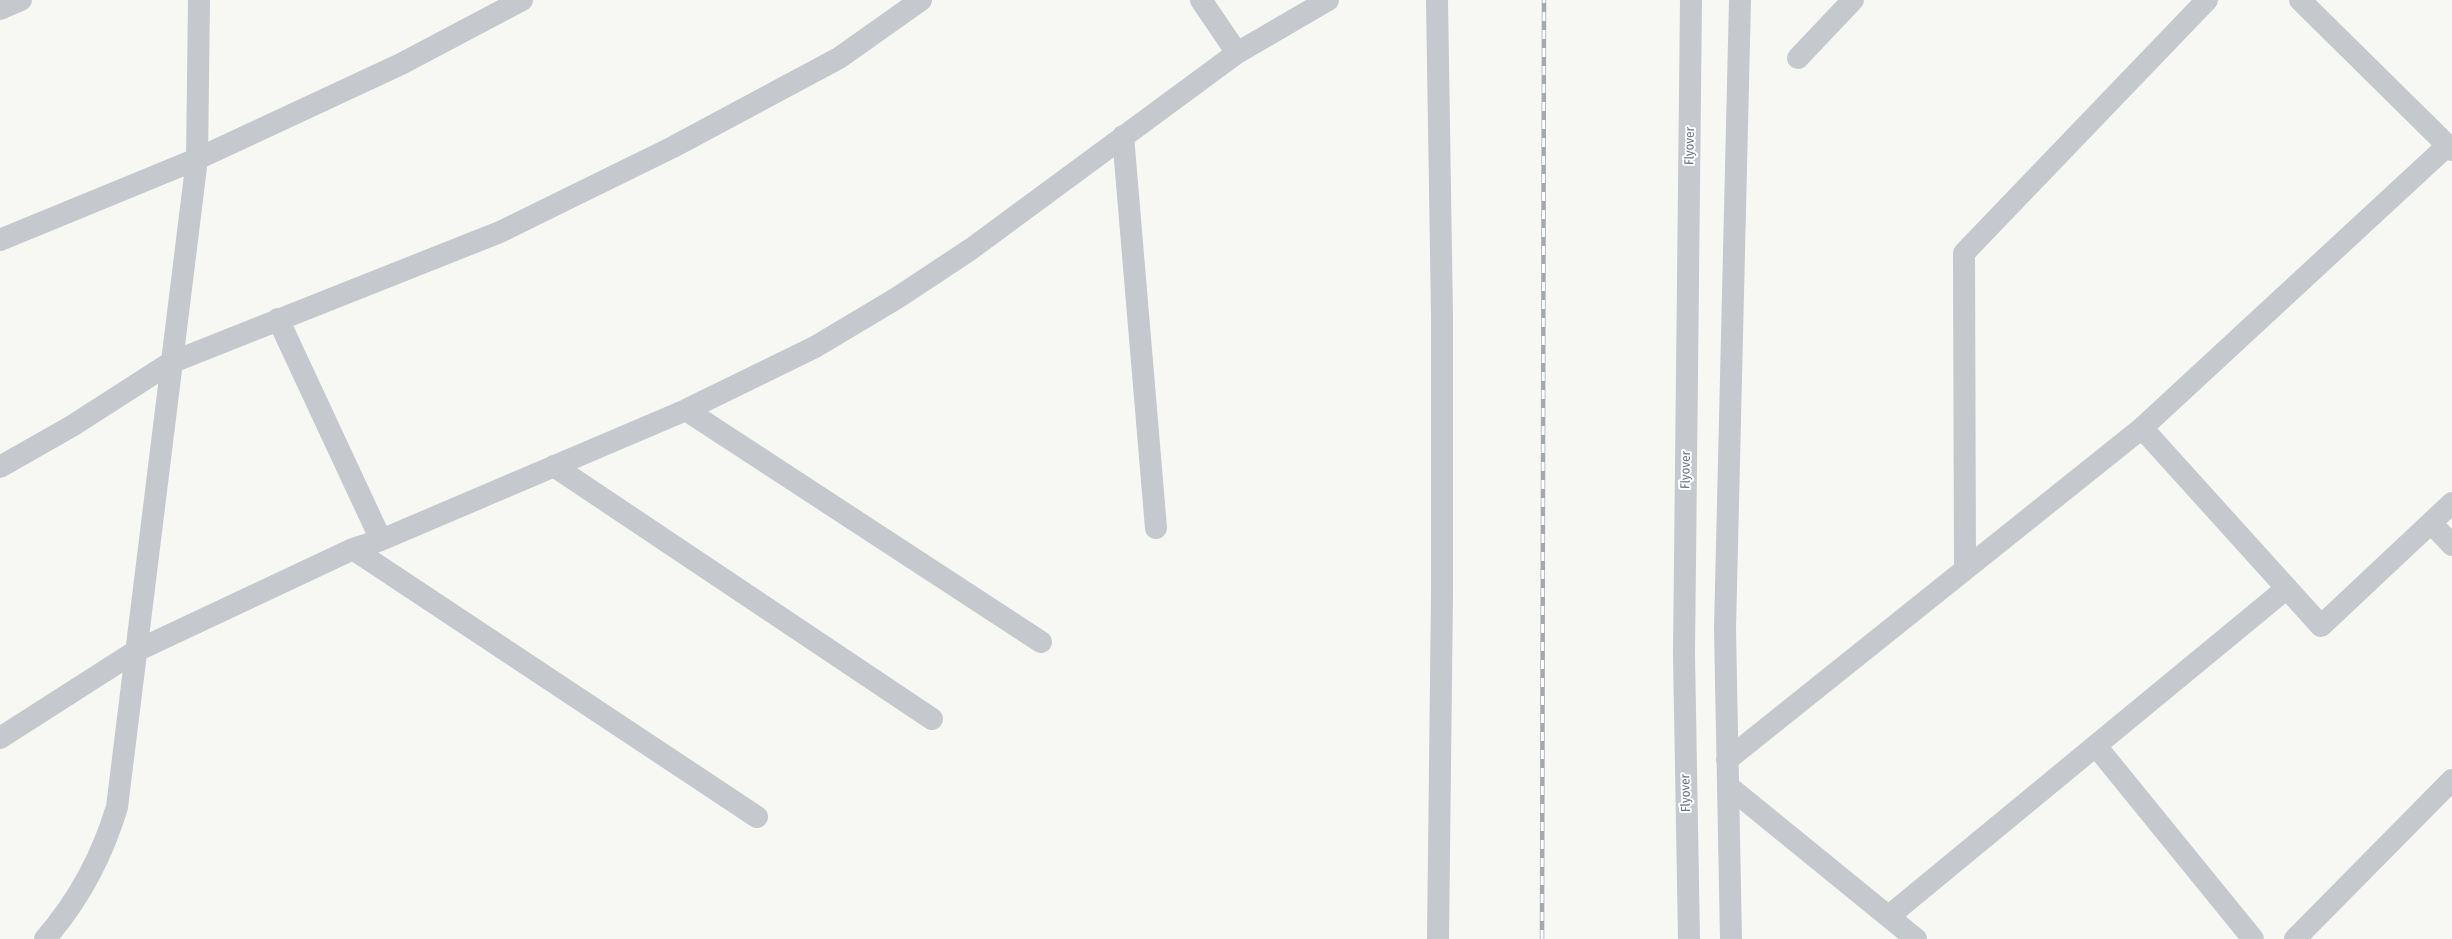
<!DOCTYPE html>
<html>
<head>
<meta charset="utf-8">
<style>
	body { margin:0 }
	canvas { display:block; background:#f7f7f4 }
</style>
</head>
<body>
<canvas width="2452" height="939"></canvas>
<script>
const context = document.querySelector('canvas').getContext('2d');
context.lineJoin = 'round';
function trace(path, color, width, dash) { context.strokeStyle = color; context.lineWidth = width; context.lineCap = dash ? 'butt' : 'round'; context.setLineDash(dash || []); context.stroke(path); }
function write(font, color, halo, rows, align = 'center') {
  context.font = font + ' "Fira Sans Condensed",sans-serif'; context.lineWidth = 4; context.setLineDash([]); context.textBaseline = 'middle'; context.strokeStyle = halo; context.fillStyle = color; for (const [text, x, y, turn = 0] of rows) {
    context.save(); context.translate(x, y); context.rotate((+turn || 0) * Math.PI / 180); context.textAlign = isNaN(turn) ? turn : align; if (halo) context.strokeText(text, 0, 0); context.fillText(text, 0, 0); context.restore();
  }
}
trace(new Path2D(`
	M1201 0 1237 53
	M1437 0 1442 316V593L1438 939
	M2300 0 2452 150
	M0 9 21 0
	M1798 58 1853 0
	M1123 136 1156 528
	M2447 146 2142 428 2321 626 2452 503
	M0 240 197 159 401 64 522 0
	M278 319 381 540
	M686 410 1041 642
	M554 466 932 719
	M0 467 72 426 170 363 500 232 673 147 839 58 921 0
	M2431 523 2452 545
	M353 549 757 817
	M1965 569 1964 253 2207 0
	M0 738 136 651 353 549 381 540 686 410 815 347 897 298 971 249 1237 53 1328 0
	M2096 746 2253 939
	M1727 760 2142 428
	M1728 786 1916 939
	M1889 916 2287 588
	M45 939C79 900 102 857 117 807L197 159 199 0
	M1689 939 1684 654 1691 0
	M1731 939 1725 629 1740 0
	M2295 939 2452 780`), '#c5c8cc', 22);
const rail = new Path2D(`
	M1542 939 1544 0`);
trace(rail, '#a4a9af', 4.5);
trace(rail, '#fff', 3, [9]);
write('13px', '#677584', '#fff', [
	["Flyover",1690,146,-89],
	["Flyover",1686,470,-89],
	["Flyover",1686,793,-91]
]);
</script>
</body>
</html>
